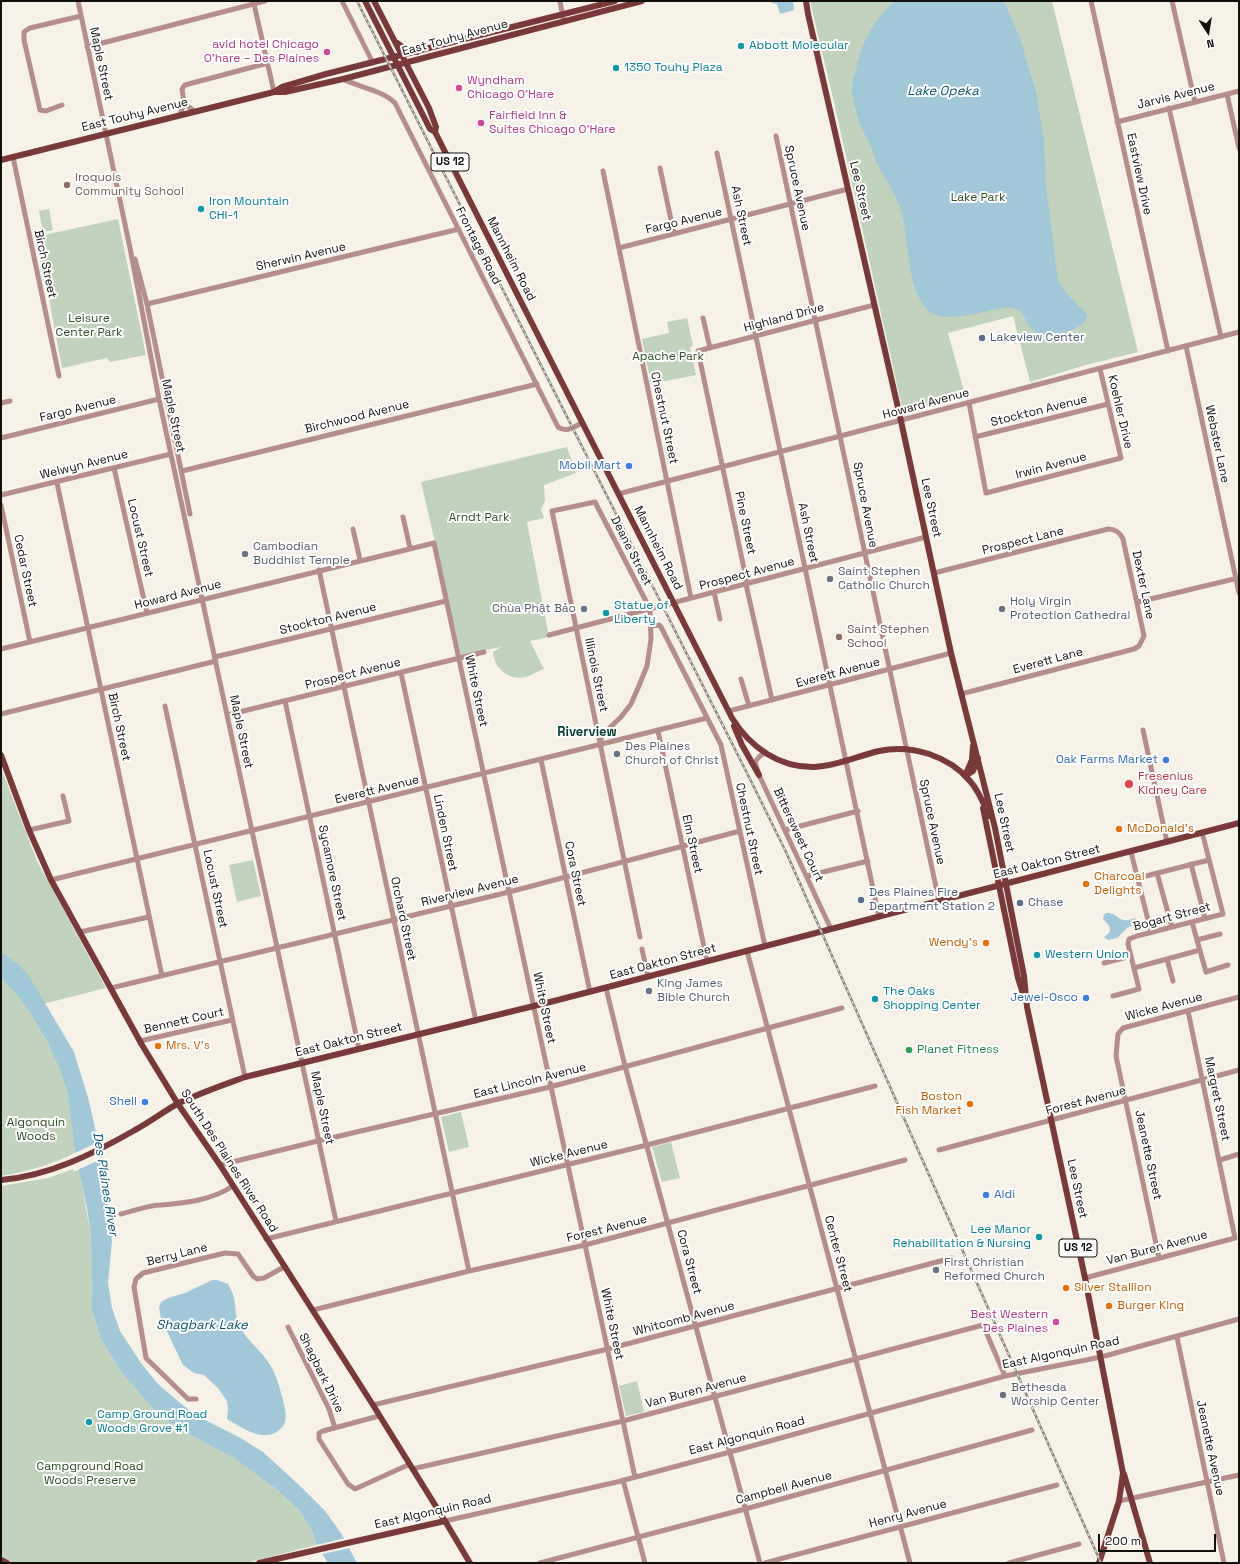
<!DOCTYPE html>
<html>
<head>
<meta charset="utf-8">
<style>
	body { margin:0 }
	#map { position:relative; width:1240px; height:1564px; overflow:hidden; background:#f7f2e7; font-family:"Space Grotesk",sans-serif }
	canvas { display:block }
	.frame { position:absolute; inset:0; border:2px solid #12100c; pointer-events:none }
	.north { position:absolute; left:1188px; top:12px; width:40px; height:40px; -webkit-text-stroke:3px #fff; paint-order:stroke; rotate:168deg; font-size:11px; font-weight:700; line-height:16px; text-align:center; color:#12100c }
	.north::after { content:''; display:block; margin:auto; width:14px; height:18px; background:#12100c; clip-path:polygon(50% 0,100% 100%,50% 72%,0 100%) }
	.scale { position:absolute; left:1098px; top:1534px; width:118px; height:18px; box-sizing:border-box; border:2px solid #12100c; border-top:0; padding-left:5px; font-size:12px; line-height:14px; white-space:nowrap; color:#12100c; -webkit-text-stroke:3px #fff; paint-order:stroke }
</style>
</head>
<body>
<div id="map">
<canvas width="1240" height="1564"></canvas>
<div class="frame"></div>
<div class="north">N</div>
<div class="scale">200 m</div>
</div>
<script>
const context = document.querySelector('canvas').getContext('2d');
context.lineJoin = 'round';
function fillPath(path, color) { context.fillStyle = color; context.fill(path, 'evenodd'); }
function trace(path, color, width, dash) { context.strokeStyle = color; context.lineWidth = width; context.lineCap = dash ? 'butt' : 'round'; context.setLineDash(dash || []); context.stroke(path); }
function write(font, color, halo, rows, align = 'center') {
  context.font = font + ' "Space Grotesk",sans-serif'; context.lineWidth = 4; context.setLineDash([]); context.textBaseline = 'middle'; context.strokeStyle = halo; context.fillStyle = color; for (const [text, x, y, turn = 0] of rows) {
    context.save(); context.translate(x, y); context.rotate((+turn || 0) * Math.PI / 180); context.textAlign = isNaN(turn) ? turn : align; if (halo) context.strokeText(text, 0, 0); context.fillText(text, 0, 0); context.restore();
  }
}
fillPath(new Path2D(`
	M810 1H1052L1138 352 1086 365 1030 382 1013 316 948 333 966 398 907 413 903 412 833 98Z
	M49 209 53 230 43 232 39 211Z
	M118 219 146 355 110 362 107 358 62 368 46 284 35 237Z
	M687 318 693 346 690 347 696 375 651 384 642 339 669 333 667 322Z
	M567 447 576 473 544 485 545 501 541 509 544 518 527 522 549 637 530 641 544 669C538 671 532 675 526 677 509 681 494 669 493 652L501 647 461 655 421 482Z
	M1 768 37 861 106 988 27 1008C43 1035 62 1063 68 1094 72 1114 73 1134 75 1153 52 1164 28 1172 1 1176Z
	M253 860 261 896 237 902 229 865Z
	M461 1112 469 1147 449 1152 441 1117Z
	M671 1142 680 1178 662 1182 652 1147Z
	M73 1169 74 1172 79 1169 91 1236 92 1310 100 1337 121 1372 156 1412 176 1427 235 1459 277 1490 299 1510 311 1529 316 1545 246 1563H14L1 1557V1186L48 1178Z
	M637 1381 644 1412 626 1416 619 1386Z`), '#c2d3bd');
fillPath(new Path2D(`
	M771 1H793L794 10 780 14 777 4 772 3Z
	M895 1H1004L1020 38 1036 92 1044 141 1046 185 1058 281 1066 293 1086 313V315L1088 316C1082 329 1071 330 1058 334 1052 335 1047 338 1041 336 1022 328 1029 304 1003 308 985 310 944 325 929 311 905 289 910 238 900 208 895 192 884 177 876 162 874 157 873 151 870 145 866 135 859 125 857 115 855 107 852 96 852 88 852 82 854 76 856 70 861 43 874 19 895 1Z
	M1106 913C1121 913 1117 925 1135 918L1139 922 1138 924 1128 927 1117 938 1108 940 1104 937C1114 931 1110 926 1103 919L1104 915Z
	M1 952 19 965 29 976 74 1052 89 1101 103 1164 107 1189 112 1241 108 1283 112 1308 120 1331 141 1363 158 1384 179 1402 197 1416 239 1437 263 1452 298 1484 325 1511 341 1533 357 1563H328L316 1544 311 1529 299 1510 277 1490 235 1459 176 1427 156 1412 121 1372 100 1337 92 1310 91 1236 87 1208 75 1153 68 1094 60 1069 48 1043 27 1008 15 992 1 978Z
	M212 1280H217L228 1284C230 1289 233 1293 234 1298 236 1307 235 1317 239 1325 245 1337 254 1345 262 1354 275 1368 279 1385 284 1404 286 1415 288 1424 278 1431 262 1443 241 1427 227 1419L228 1408 227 1401 218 1388 204 1375 194 1373 183 1365 161 1319 159 1307 161 1302 168 1298 185 1293Z`), '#a1c8d9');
fillPath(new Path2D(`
	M100 1141 104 1158 77 1170 73 1154Z
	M346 1538 350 1548 322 1554 316 1545Z`), '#f7f2e7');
trace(new Path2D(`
	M78 1 130 248 159 399 336 1221
	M342 1 373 63
	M560 1 563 18
	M1091 1 1168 351
	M1172 1 1195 102
	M254 4 274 92
	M87 47 265 1
	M343 79C358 87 384 91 395 103L558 427C566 433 574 427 582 423
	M1227 94 1239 148
	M184 103 194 111
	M62 105 46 111 40 110 24 40V32L30 28 81 16
	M1169 108 1221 337
	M180 115 184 103 182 89 185 85 268 63
	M1117 122 1239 91
	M776 136 939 901
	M717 153 879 917
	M13 157 59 376
	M660 168 674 234
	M603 171 691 598
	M619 248 848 189
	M135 259 147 304 190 514
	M147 304 459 229
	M703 318 710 348
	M1186 346 1239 593
	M1 403 10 401
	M969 403 986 493 1121 458 1100 369
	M975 437 1108 404
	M1 438 159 399
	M114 468 147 613
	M182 471 537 384
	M57 483 162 976
	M618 494 1239 332
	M1 495 171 454
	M1 505 30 642
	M403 517 410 548
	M353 529 360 560
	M319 570 469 1271
	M934 573 1108 529C1115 529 1120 532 1123 539L1144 636 1139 646 1134 649 961 694
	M714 592 720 619
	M1138 602 1238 578
	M651 626 659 625 661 627 721 745 765 946
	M549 635 926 537
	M1 649 434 543 635 1477
	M215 657 446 601
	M401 673 476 1021
	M741 679 749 706
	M772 700 747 589 746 578 698 351 874 305
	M285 701 359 1049
	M165 706 245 1077
	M729 711 951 653
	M1 714 216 661
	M227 715 484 652
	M1143 730 1167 842
	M658 731 707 961
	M600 745 602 735 621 717 631 704 638 688 647 666 651 639 650 609 595 502 552 511 640 937
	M765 752 759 757 755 762 759 775 831 929
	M541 760 590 992
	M29 830 69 821 63 796
	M785 830 858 811
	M1131 852 1151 932
	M1191 864 1205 918
	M1157 873 1172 927
	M807 876 868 861
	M1138 878 1209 860
	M51 880 707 718
	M1192 922 1206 972 1228 965
	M80 932 149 917
	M1197 940 1220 934
	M642 949 648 977
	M747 951 910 1563
	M1167 959 1173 981
	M1104 963 1131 956
	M1134 968 1200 950
	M111 988 509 892 740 831
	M606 988 625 1066 760 1563
	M1113 996 1139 989 1128 944 1129 939 1137 936 1223 914 1202 832
	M140 1041 232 1020
	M939 1150 1239 1070
	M1220 1160 1239 1154
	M220 1165 318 1141 550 1087 842 1008
	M121 1214C134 1211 148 1205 161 1205 186 1203 212 1200 233 1186
	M266 1239 647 1145 875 1086
	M1159 1258 1116 1056 1118 1034 1123 1028 1239 997
	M1085 1278 1235 1238 1188 1011
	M313 1310 469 1271 585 1245 905 1160
	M288 1327 329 1409 335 1428
	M1177 1337 1224 1563
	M196 1399H188L146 1358 134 1287 136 1279 143 1273 225 1253 238 1254 253 1276 257 1279 264 1278 284 1267
	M373 1405 608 1349 952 1258
	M379 1416 323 1431 319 1433V1439L348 1484 355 1489 410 1464
	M412 1469 623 1421 983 1325 1005 1376
	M623 1480 645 1563
	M1119 1501 1239 1475
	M445 1521 617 1482 730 1452 1005 1376 1101 1357 1239 1319
	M540 1563 745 1509 1032 1430
	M765 1563 1057 1485
	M1009 1563 1079 1544`), '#b58d8b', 5);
trace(new Path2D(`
	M365 1 430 129 435 132 732 718C750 747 779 768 815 767 837 766 858 756 879 751 912 744 949 756 970 781 979 791 984 804 989 816
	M374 1 429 108 436 127 435 132
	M806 1 808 14 901 421 951 653 995 828 1024 976 1027 1007 1085 1278 1123 1473 1119 1501 1099 1563
	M397 43 405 49 417 52
	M274 92H285L343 79 642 1
	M1 160 274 92 282 87 326 74 615 1
	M734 726 742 745 759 775
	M1 755 29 830 51 880 142 1045 178 1104 220 1165 373 1405 445 1521 470 1563
	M965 776 972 760 973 746
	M965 776 973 771 978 758
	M983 808 1018 978 1024 997
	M1 1180C49 1176 93 1154 135 1130 150 1122 164 1111 179 1103 200 1093 223 1085 245 1077L554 1001 1239 823
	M1124 1474 1150 1563
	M1 1560 7 1563
	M259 1563 445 1521`), '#7a3939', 6);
const rail = new Path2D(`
	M357 1 751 781 786 852 1101 1563`);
trace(rail, '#8b877f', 2.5);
trace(rail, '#fff', 1, [3]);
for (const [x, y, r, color] of [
	[741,46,4,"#0f9aa8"],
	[327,52,4,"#d1479c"],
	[616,68,4,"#0f9aa8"],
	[459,88,4,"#d1479c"],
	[481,123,4,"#d1479c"],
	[67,185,4,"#8d6e63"],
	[201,209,4,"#0f9aa8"],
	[982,338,4,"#5c6f8a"],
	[629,466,4,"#3f7fe0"],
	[245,554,4,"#6b7280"],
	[830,579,4,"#6b7280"],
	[584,609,4,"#6b7280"],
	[1002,609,4,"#6b7280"],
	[606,613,4,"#0f9aa8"],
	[839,637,4,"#8d6e63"],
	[617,754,4,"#6b7280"],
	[1166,760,4,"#3f7fe0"],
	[1129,784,5,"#e0444e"],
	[1119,829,4,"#e8710a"],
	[1086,884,4,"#e8710a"],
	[861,900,4,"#5c6f8a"],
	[1020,903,4,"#5c6f8a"],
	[986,943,4,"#e8710a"],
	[1037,955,4,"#0f9aa8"],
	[649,991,4,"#6b7280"],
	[1086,998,4,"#3f7fe0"],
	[875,999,4,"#0f9aa8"],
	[158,1046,4,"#e8710a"],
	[909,1050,4,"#2e9e5b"],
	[145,1102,4,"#3f7fe0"],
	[970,1104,4,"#e8710a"],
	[986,1195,4,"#3f7fe0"],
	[1039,1237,4,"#0f9aa8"],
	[936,1270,4,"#6b7280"],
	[1066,1288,4,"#e8710a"],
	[1109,1306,4,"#e8710a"],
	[1056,1322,4,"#d1479c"],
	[1003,1395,4,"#6b7280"],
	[89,1422,4,"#0f9aa8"]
]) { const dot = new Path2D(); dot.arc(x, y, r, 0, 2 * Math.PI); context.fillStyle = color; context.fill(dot); trace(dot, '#fff', 1.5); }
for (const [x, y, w] of [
	[450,162,38],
	[1078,1248,38]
]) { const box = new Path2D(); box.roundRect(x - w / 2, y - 9, w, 18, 3); context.fillStyle = '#fff'; context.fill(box); trace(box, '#12100c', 1); }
write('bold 11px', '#12100c', null, [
	["US 12",450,162],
	["US 12",1078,1248]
]);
write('12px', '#12100c', '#fff', [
	["East Touhy Avenue",455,38,-15],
	["Maple Street",101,64,78],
	["Jarvis Avenue",1176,96,-14],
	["East Touhy Avenue",135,115,-14],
	["Eastview Drive",1139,174,78],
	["Spruce Avenue",797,188,78],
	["Lee Street",860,191,77],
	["Ash Street",741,216,78],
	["Fargo Avenue",684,221,-14],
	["Frontage Road",478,246,63],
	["Sherwin Avenue",301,257,-13],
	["Mannheim Road",511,259,63],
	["Birch Street",45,264,78],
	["Highland Drive",784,318,-15],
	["Howard Avenue",926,404,-15],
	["Fargo Avenue",78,409,-14],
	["Stockton Avenue",1039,411,-14],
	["Koehler Drive",1120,412,77],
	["Maple Street",173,416,78],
	["Birchwood Avenue",357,417,-14],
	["Chestnut Street",664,418,78],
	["Webster Lane",1217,444,78],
	["Welwyn Avenue",84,465,-14],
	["Irwin Avenue",1051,466,-15],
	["Spruce Avenue",865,505,79],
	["Lee Street",931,508,78],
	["Pine Street",745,523,78],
	["Ash Street",808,533,78],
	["Locust Street",140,538,77],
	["Prospect Lane",1023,541,-14],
	["Mannheim Road",658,548,63],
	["Deane Street",631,551,63],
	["Cedar Street",25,571,78],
	["Prospect Avenue",747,574,-15],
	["Dexter Lane",1143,585,78],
	["Howard Avenue",178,595,-14],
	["Stockton Avenue",328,619,-14],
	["Everett Lane",1048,661,-15],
	["Everett Avenue",838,673,-15],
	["Prospect Avenue",353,674,-14],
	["Illinois Street",596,675,78],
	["White Street",476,691,78],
	["Birch Street",119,727,78],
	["Maple Street",241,732,78],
	["Everett Avenue",377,790,-14],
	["Spruce Avenue",932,822,78],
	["Lee Street",1004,823,78],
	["Chestnut Street",749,829,78],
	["Linden Street",445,833,78],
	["Bittersweet Court",798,835,65],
	["Elm Street",692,844,78],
	["East Oakton Street",1047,862,-14],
	["Sycamore Street",332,873,78],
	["Cora Street",575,874,78],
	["Locust Street",215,889,78],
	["Riverview Avenue",470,891,-14],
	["Bogart Street",1172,917,-15],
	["Orchard Street",403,919,78],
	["East Oakton Street",663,962,-15],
	["Wicke Avenue",1164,1007,-15],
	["White Street",544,1008,78],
	["Bennett Court",184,1021,-13],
	["East Oakton Street",349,1040,-14],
	["East Lincoln Avenue",530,1081,-14],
	["Margret Street",1217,1099,78],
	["Forest Avenue",1086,1101,-15],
	["Maple Street",322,1108,78],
	["Wicke Avenue",569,1154,-14],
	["Jeanette Street",1148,1155,78],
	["South Des Plaines River Road",229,1161,57],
	["Lee Street",1077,1189,78],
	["Forest Avenue",607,1229,-14],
	["Van Buren Avenue",1157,1248,-15],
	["Center Street",838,1254,75],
	["Berry Lane",177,1255,-14],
	["Cora Street",689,1262,75],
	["Whitcomb Avenue",684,1319,-15],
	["White Street",612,1324,78],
	["East Algonquin Road",1061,1353,-12],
	["Shagbark Drive",321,1373,64],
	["Van Buren Avenue",696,1391,-15],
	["East Algonquin Road",747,1436,-15],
	["Jeanette Avenue",1210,1448,78],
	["Campbell Avenue",784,1488,-15],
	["East Algonquin Road",433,1512,-13],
	["Henry Avenue",908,1514,-15]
]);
write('12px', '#b23c85', '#fff', [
	["avid hotel Chicago",319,45],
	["O’hare – Des Plaines",319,59],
	["Wyndham",467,81,"left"],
	["Chicago O'Hare",467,95,"left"],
	["Fairfield Inn &",489,116,"left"],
	["Suites Chicago O'Hare",489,130,"left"],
	["Best Western",1048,1315],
	["Des Plaines",1048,1329]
], 'right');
write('12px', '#0d838f', '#fff', [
	["Abbott Molecular",749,46],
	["1350 Touhy Plaza",624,68],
	["Iron Mountain",209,202],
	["CHI-1",209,216],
	["Statue of",614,606],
	["Liberty",614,620],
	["Western Union",1045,955],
	["The Oaks",883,992],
	["Shopping Center",883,1006],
	["Lee Manor",1031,1230,"right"],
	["Rehabilitation & Nursing",1031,1244,"right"],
	["Camp Ground Road",97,1415],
	["Woods Grove #1",97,1429]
], 'left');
write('12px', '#785e54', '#fff', [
	["Iroquois",75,178],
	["Community School",75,192],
	["Saint Stephen",847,630],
	["School",847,644]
], 'left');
write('12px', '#305026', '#fff', [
	["Lake Park",978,198],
	["Leisure",89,319],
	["Center Park",89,333],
	["Apache Park",668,357],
	["Arndt Park",479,518],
	["Algonquin",36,1123],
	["Woods",36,1137],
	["Campground Road",90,1467],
	["Woods Preserve",90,1481]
]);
write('12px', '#4e5e75', '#fff', [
	["Lakeview Center",990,338],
	["Des Plaines Fire",869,893],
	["Department Station 2",869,907],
	["Chase",1028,903]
], 'left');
write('12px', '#366cbe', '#fff', [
	["Mobil Mart",621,466],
	["Oak Farms Market",1158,760],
	["Jewel-Osco",1078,998],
	["Shell",137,1102],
	["Aldi",994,1195,"left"]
], 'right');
write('12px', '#5b616d', '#fff', [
	["Cambodian",253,547],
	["Buddhist Temple",253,561],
	["Saint Stephen",838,572],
	["Catholic Church",838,586],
	["Holy Virgin",1010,602],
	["Protection Cathedral",1010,616],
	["Chùa Phật Bảo",576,609,"right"],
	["Des Plaines",625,747],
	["Church of Christ",625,761],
	["King James",657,984],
	["Bible Church",657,998],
	["First Christian",944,1263],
	["Reformed Church",944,1277],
	["Bethesda",1011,1388],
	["Worship Center",1011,1402]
], 'left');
write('12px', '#be3a42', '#fff', [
	["Fresenius",1138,777],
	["Kidney Care",1138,791]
], 'left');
write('12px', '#c56008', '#fff', [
	["McDonald's",1127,829],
	["Charcoal",1094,877],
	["Delights",1094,891],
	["Wendy's",978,943,"right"],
	["Mrs. V's",166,1046],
	["Boston",962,1097,"right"],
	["Fish Market",962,1111,"right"],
	["Silver Stallion",1074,1288],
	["Burger King",1117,1306]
], 'left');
write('12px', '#27864d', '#fff', [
	["Planet Fitness",917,1050]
], 'left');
write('italic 13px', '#0a566e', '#fff', [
	["Lake Opeka",943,91],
	["Des Plaines River",105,1184,81],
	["Shagbark Lake",202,1325]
]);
write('bold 13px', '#074135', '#fff', [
	["Riverview",587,732]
]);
</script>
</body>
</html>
